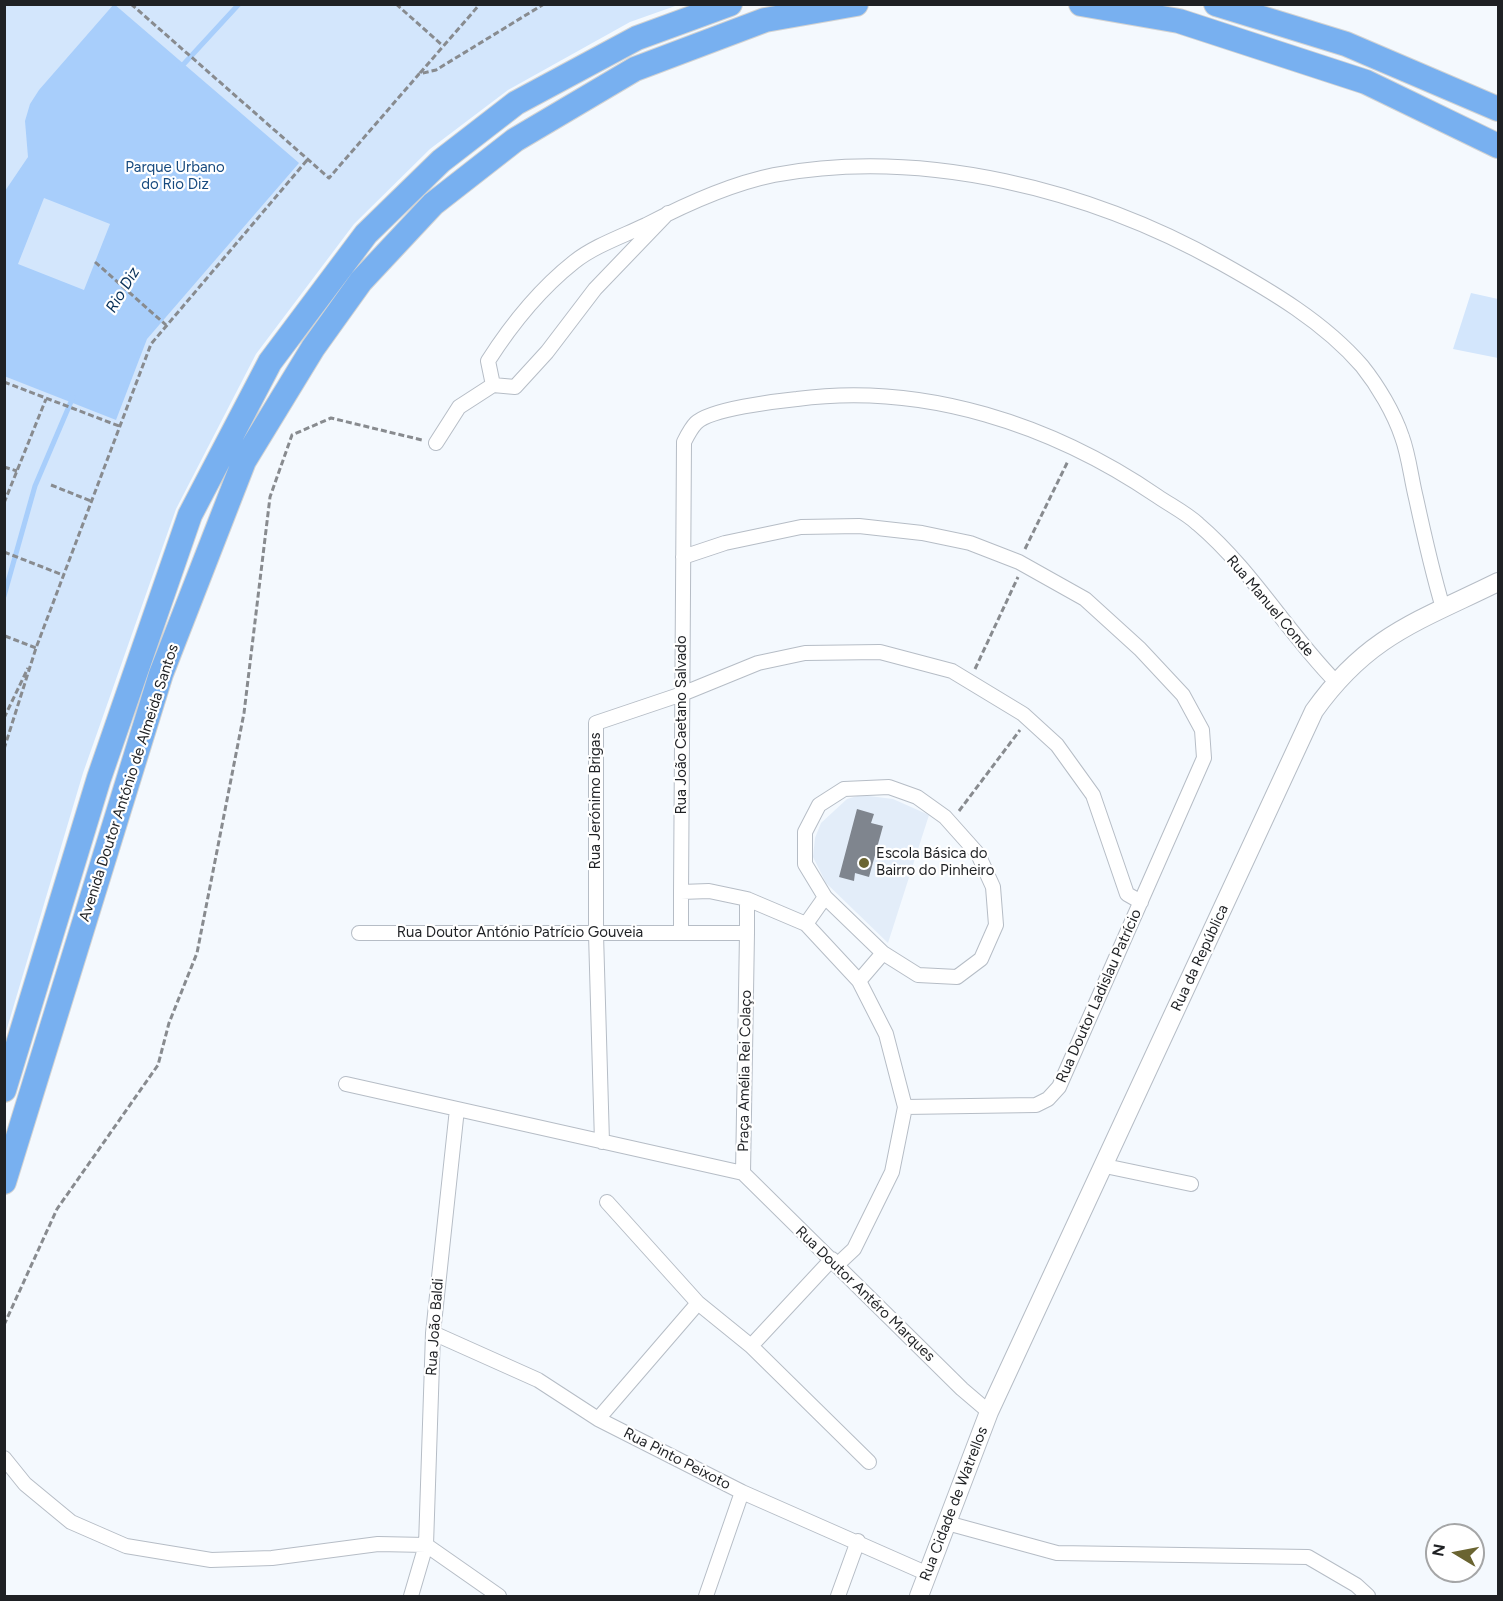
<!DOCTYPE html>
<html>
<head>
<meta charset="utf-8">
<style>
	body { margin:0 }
	#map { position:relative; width:1503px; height:1601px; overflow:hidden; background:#f4f9fe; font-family:Figtree,sans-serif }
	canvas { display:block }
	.frame { position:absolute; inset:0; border:6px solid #1f2124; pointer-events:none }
	.north { position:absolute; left:1425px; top:1523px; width:60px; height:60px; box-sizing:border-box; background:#fff; border:2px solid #a5a6a7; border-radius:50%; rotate:280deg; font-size:16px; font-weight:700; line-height:24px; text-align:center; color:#1f2124 }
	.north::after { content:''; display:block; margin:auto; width:21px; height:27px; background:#6a6431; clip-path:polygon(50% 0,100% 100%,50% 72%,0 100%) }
</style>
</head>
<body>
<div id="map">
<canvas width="1503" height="1601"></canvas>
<div class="frame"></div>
<div class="north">N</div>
</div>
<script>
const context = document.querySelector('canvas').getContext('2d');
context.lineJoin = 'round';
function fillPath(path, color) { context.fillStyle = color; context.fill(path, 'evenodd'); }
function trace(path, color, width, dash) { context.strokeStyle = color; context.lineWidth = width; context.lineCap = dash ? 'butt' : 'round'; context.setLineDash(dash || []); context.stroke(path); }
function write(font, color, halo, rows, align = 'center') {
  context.font = font + ' Figtree,sans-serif'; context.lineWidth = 4.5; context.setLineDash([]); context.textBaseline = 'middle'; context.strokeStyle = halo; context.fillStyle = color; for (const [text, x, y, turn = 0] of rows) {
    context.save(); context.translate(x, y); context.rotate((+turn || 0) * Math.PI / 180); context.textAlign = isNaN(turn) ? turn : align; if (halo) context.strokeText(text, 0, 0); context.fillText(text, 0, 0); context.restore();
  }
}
fillPath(new Path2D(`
	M861 795 893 799 929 815 888 943 826 883 813 857 815 838 821 823 847 799Z`), '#e3edf9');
fillPath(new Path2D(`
	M5 5H678L630 22 508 90 430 149 354 224 256 354 176 509 83 773 5 1035Z
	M1471 293 1498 299V358L1453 349Z`), '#d3e6fc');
fillPath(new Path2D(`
	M114 4 299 163 147 339 116 420 4 376 5 191 28 157 25 121 30 104 39 90ZM44 198 110 224 84 290 18 264Z`), '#a8cefb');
trace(new Path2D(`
	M181 67 239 4
	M4 596 35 486 73 397`), '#a8cefb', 5);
fillPath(new Path2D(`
	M857 809 874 814 871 823 883 826 869 877 855 873 854 881 839 877Z`), '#7f858e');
const minor = new Path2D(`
	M668 213 595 289 547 352 515 387 493 385 488 361C511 325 540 289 574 262 594 246 623 236 646 225 686 204 730 184 774 175 923 147 1091 190 1221 263 1271 291 1324 322 1362 366 1378 386 1394 413 1402 437 1409 456 1411 478 1416 498 1424 535 1432 571 1443 608
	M436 443 459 407 493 385
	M683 557 725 543 801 527 859 526 922 533 970 543 1019 562 1085 599 1140 649 1183 695 1202 730 1204 758 1059 1087 1048 1099 1036 1105 905 1107
	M889 787 917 797 945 817 978 854 993 887 996 925 981 959 957 977 918 975 883 953 825 897 805 864V832L819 805 844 789Z
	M681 892 684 442C687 436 691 428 696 423 710 409 776 401 797 399 924 382 1053 425 1157 496 1170 505 1186 513 1198 524 1251 569 1287 632 1335 681
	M806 924 825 897
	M359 933H747V899
	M681 933V892L709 891 747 899 806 924 859 981 886 1034 905 1107 892 1172 854 1249 838 1264
	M859 981 883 953
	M346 1084 743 1173 747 933
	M602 1142 596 934V723L682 694 758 663 805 653 880 652 952 671 1023 714 1057 745 1093 795 1127 894 1141 902
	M1105 1166 1191 1184
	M743 1173 962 1389 989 1412
	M607 1202 698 1303 751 1346 869 1462
	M433 1333 538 1380 598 1419 742 1492 928 1574
	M751 1346 832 1259
	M598 1419 698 1303
	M4 1458 25 1484 71 1522 126 1546 211 1560 272 1558 378 1544 426 1545
	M947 1523 1057 1553 1308 1557 1356 1585 1368 1596
	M426 1545 499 1596
	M411 1596 426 1545 433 1333 457 1109
	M706 1596 742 1492
	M838 1596 858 1541`);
const tertiary = new Path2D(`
	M919 1596 989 1412 1314 711C1368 635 1419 621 1498 582`);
const trunk = new Path2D(`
	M1081 4 1179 21 1366 82 1498 146
	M1216 4 1346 44 1498 109
	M4 1090 99 778 190 515 270 362 366 234 441 161 516 103 637 38 730 4
	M4 1182 161 674 244 461 313 348 361 281 433 204 515 140 635 69 765 20 856 4`);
trace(minor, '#b6bdc6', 16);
trace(tertiary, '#b6bdc6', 20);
trace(trunk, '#d2d3d3', 26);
trace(new Path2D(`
	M131 4 329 178 419 74 436 70 544 4
	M396 4 443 46
	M420 73 480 4
	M95 262 166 325
	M4 382 119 426
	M4 467 17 471
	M51 485 91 501
	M4 503 46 399
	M1025 549 1068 461
	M4 552 63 575
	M5 636 36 648
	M975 669 1018 577
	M4 718 28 668
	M4 749 36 648 151 344 308 159
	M959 811 1020 730
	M4 1325 57 1209 158 1065 169 1023 197 953 244 713 270 497 292 435 331 418 422 440`), '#888b8f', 3, [6, 3]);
trace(minor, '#fff', 14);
trace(tertiary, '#fff', 18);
trace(trunk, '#78b0f0', 24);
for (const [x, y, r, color] of [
	[864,863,6,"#6a6431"]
]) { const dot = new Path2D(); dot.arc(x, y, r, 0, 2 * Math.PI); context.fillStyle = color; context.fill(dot); trace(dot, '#fff', 2); }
write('15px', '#174a7f', '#fff', [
	["Parque Urbano",175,168],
	["do Rio Diz",175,185]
]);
write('15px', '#1f2124', '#fff', [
	["Rua Manuel Conde",1270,606,50],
	["Rua João Caetano Salvado",682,725,-90],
	["Avenida Doutor António de Almeida Santos",129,783,-72],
	["Rua Jerónimo Brigas",596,801,-90],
	["Rua Doutor António Patrício Gouveia",520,933],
	["Rua da República",1200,958,-65],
	["Rua Doutor Ladislau Patrício",1099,996,-66],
	["Praça Amélia Rei Colaço",745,1071,-89],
	["Rua Doutor Antéro Marques",865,1294,44],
	["Rua João Baldi",435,1327,-86],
	["Rua Pinto Peixoto",677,1459,27],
	["Rua Cidade de Watrellos",954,1504,-69]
]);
write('15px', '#1f2124', '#fff', [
	["Escola Básica do",876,854],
	["Bairro do Pinheiro",876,871]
], 'left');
write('italic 16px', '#083058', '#fff', [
	["Rio Diz",123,290,-59]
]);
</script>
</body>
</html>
